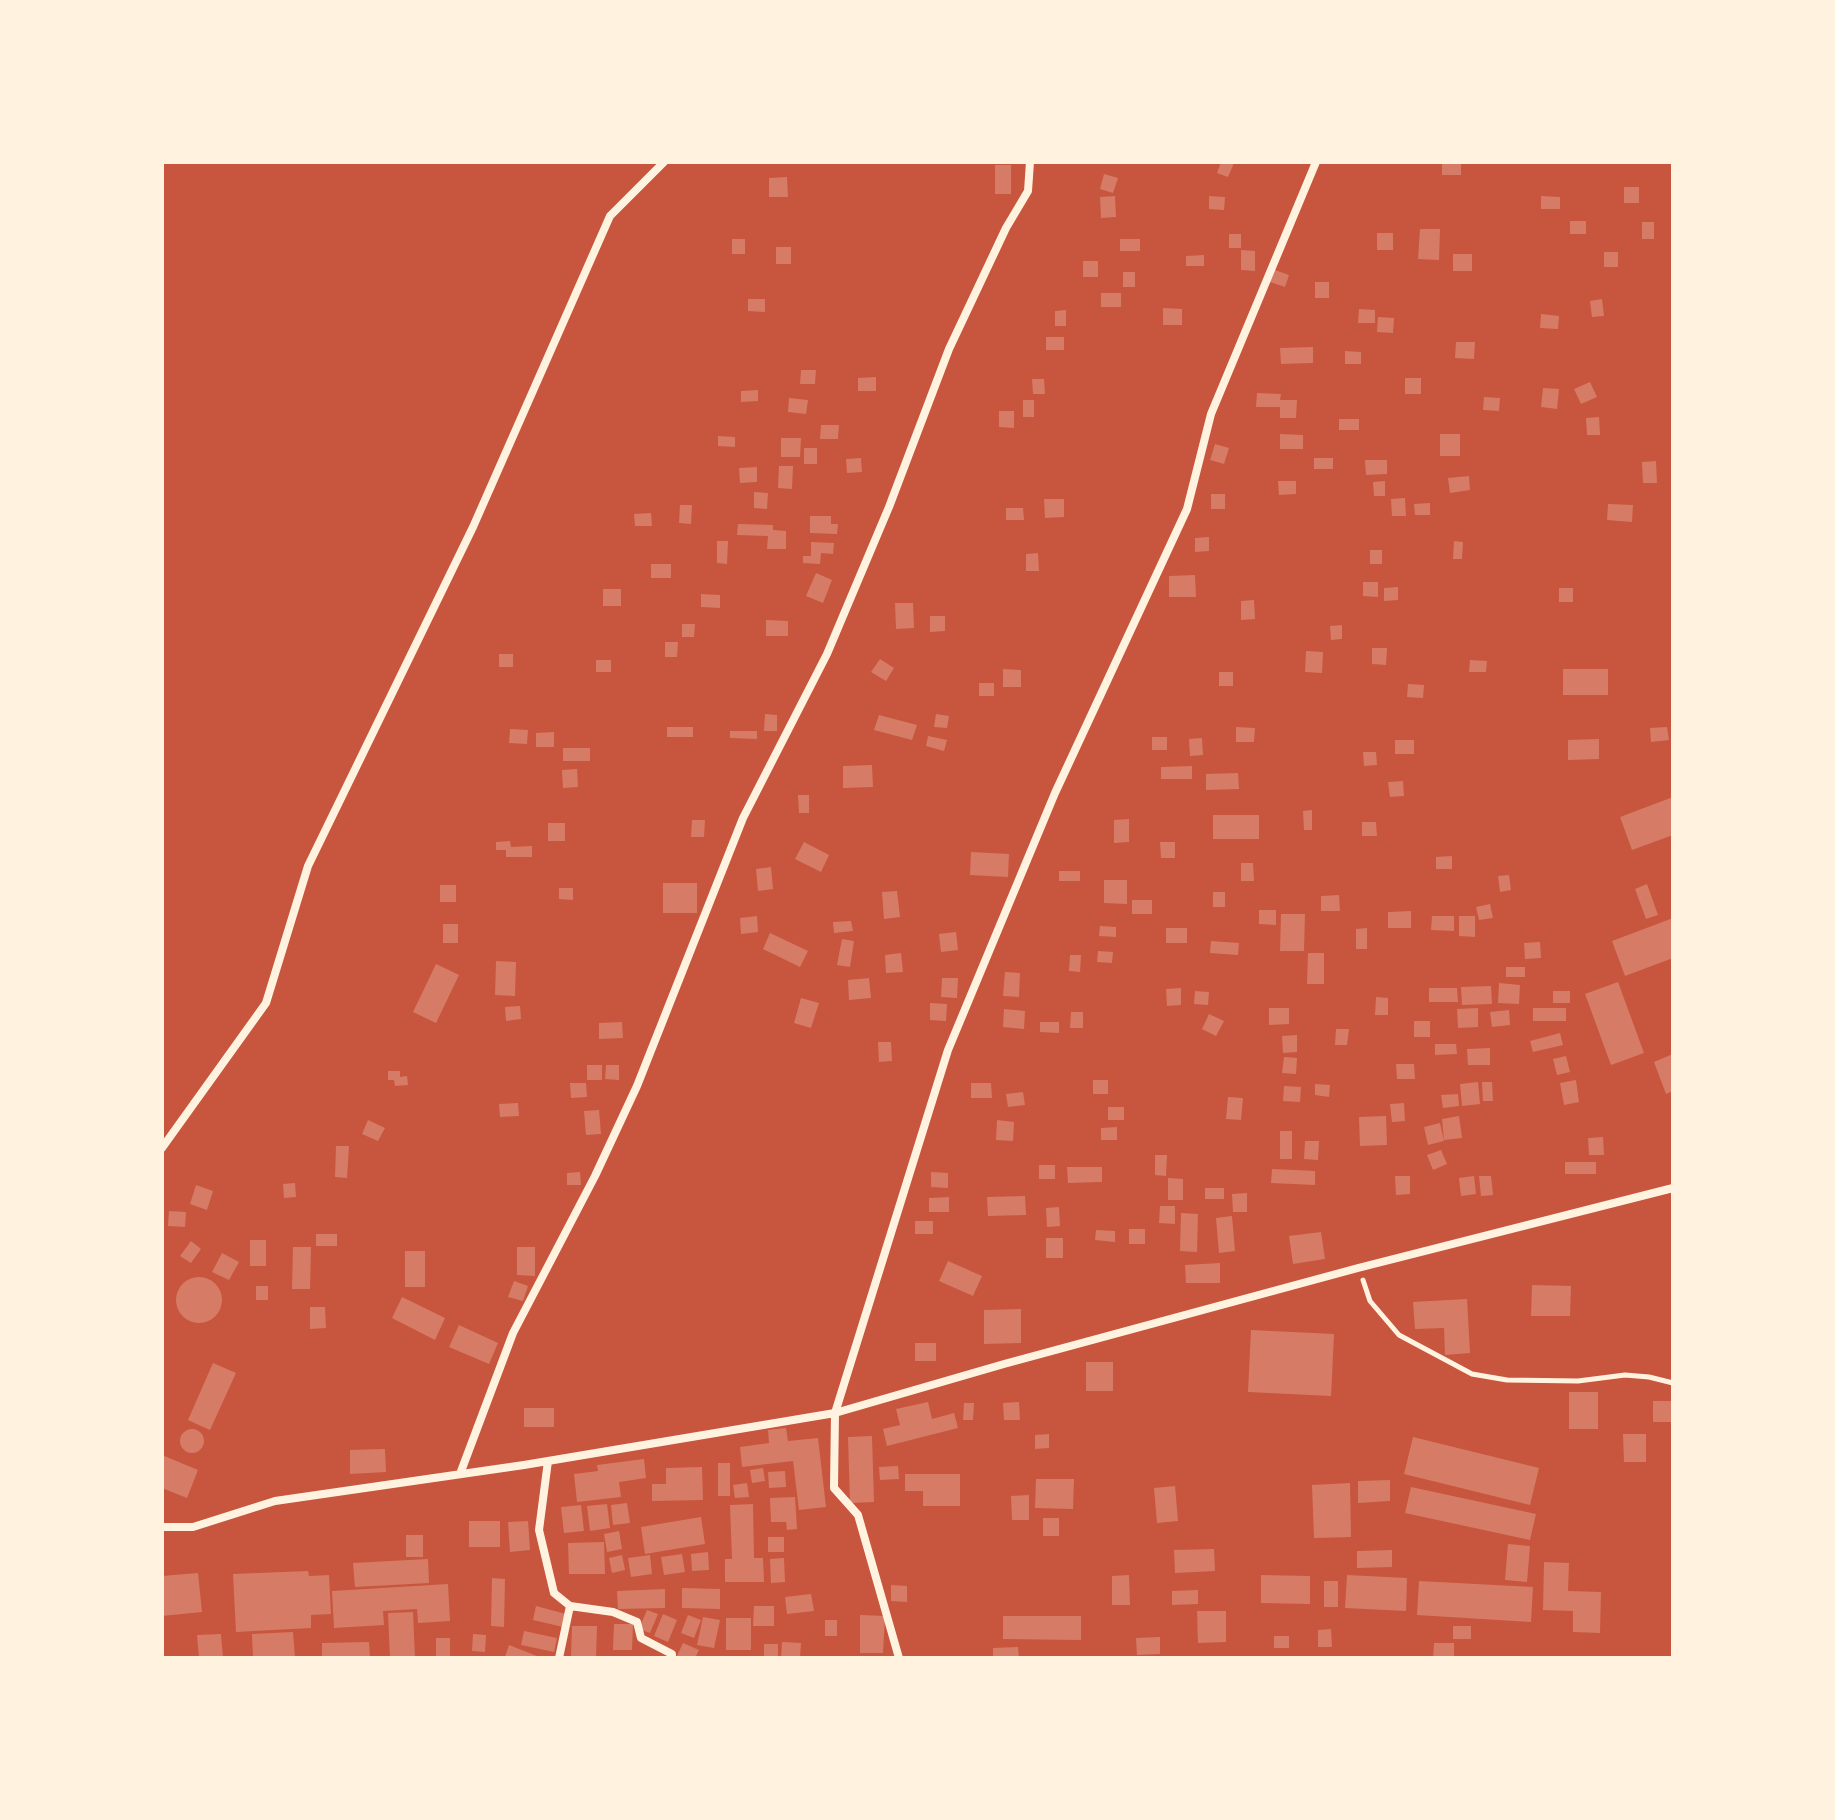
<!DOCTYPE html>
<html>
<head>
<meta charset="utf-8">
<style>
	body { margin:0 }
	#map { position:relative; width:1835px; height:1820px; overflow:hidden; background:#c8553d; font-family:Barlow,sans-serif }
	canvas { display:block }
	.frame { position:absolute; inset:0; border:164px solid #fff3e0; pointer-events:none }
</style>
</head>
<body>
<div id="map">
<canvas width="1835" height="1820"></canvas>
<div class="frame"></div>
</div>
<script>
const context = document.querySelector('canvas').getContext('2d');
context.lineJoin = 'round';
function fillPath(path, color) { context.fillStyle = color; context.fill(path, 'evenodd'); }
function trace(path, color, width, dash) { context.strokeStyle = color; context.lineWidth = width; context.lineCap = dash ? 'butt' : 'round'; context.setLineDash(dash || []); context.stroke(path); }
fillPath(new Path2D(`
	M1221 162 1234 163 1228 177 1217 173Z
	M1442 164H1461V175H1442Z
	M995 165H1011V194H995Z
	M1104 174 1118 178 1113 193 1100 189Z
	M787 177 788 197H769V178Z
	M1624 187H1639V203H1624Z
	M1115 196 1116 217 1101 218 1100 197Z
	M1209 196 1225 197 1224 210 1209 209Z
	M1541 196 1560 197V209H1541Z
	M1570 221H1586V234H1570Z
	M1642 222H1654V239H1642Z
	M1420 229H1440L1439 260 1418 259Z
	M1377 233H1393V250H1377Z
	M1229 234H1241V248H1229Z
	M732 239H745V254H732Z
	M1120 239H1140V251H1120Z
	M776 247H791V264H776Z
	M1241 250 1255 251V271L1241 270Z
	M1604 252H1618V267H1604Z
	M1453 254H1472V271H1453Z
	M1204 255V266H1186V256Z
	M1083 261H1098V277H1083Z
	M1275 270 1289 275 1285 287 1270 282Z
	M1123 272H1135V287H1123Z
	M1315 282H1329V298H1315Z
	M1101 293H1121V307H1101Z
	M748 299H765V312L748 311Z
	M1602 299 1604 316 1592 317 1590 301Z
	M1163 308 1182 309V325H1163Z
	M1359 309 1375 310V323H1358Z
	M1066 310V326H1055V311Z
	M1541 314 1559 316 1558 329 1540 328Z
	M1378 317 1394 318 1393 333 1377 332Z
	M1046 337H1064V350H1046Z
	M1456 342H1475L1474 359 1455 358Z
	M1313 347V363L1281 364 1280 348Z
	M1345 351 1361 352V364H1345Z
	M801 370H816L815 384H800Z
	M876 377V391H858V378Z
	M1405 378H1421V394H1405Z
	M1032 379H1044L1045 394H1033Z
	M1590 382 1597 397 1581 404 1574 389Z
	M1543 388 1559 389 1557 409 1541 407Z
	M758 390V401L741 402V391Z
	M1257 393 1281 394 1280 400H1297L1296 418H1280V407H1256Z
	M1484 397 1500 398 1499 411 1483 410Z
	M789 398 808 400 806 414 788 412Z
	M1023 400H1034V417H1023Z
	M999 411H1014V428L999 427Z
	M1599 417 1600 435H1587L1586 418Z
	M1339 419H1359V430H1339Z
	M821 425H839L838 439H820Z
	M1280 434 1303 435V449H1280Z
	M1440 434H1460V456H1440Z
	M718 436 735 437V447L718 446Z
	M781 438H801L800 457H781Z
	M1215 444 1229 448 1224 464 1210 460Z
	M804 448H817V464H804Z
	M861 458 862 472 847 473 846 459Z
	M1314 458H1333V469H1314Z
	M1365 460H1387V474L1366 475Z
	M1656 461 1657 483H1643L1642 462Z
	M779 466H793L792 489 778 488Z
	M757 467V482L740 483 739 468Z
	M1469 476 1470 490 1450 493 1448 478Z
	M1278 481H1296V494L1279 495Z
	M1385 481V496H1374L1373 482Z
	M754 492 768 493 767 509 754 508Z
	M1211 494H1225V509H1211Z
	M1405 498 1406 516H1392L1391 499Z
	M1044 499H1064V517L1045 518Z
	M1430 503V515H1415L1414 504Z
	M1608 504 1633 505 1632 522 1607 520Z
	M680 505H692L691 524 679 523Z
	M1006 508H1023L1024 520H1006Z
	M651 513 652 526H635L634 514Z
	M810 516H831V524H838L837 534 810 533Z
	M738 524 773 525V530L786 531V549H767L768 536 737 535Z
	M1209 537V551L1195 552V538Z
	M717 541H728L727 564 717 563Z
	M1454 541 1463 542 1462 559H1453Z
	M811 542 834 543 833 554 821 553 820 564 803 563V556H811Z
	M1370 550H1382V564H1370Z
	M1038 553 1039 571H1026V554Z
	M651 564H671V578H651Z
	M816 573 832 580 823 603 806 596Z
	M1195 575 1196 597H1169V576Z
	M1363 582H1378V597L1363 596Z
	M1398 587V600L1384 601V588Z
	M1559 588H1573V602H1559Z
	M603 589H621V606H603Z
	M701 594 720 595V608L701 607Z
	M1254 600 1255 619 1241 620V601Z
	M895 603H913L914 628 896 629Z
	M930 616H945V631L930 632Z
	M766 620 788 621V636H766Z
	M682 624H695L694 637H682Z
	M1342 625V639L1331 640 1330 626Z
	M665 642H678L677 657H665Z
	M1372 648H1387L1386 665 1372 664Z
	M1306 651 1323 652 1322 673 1305 672Z
	M499 654H513V667H499Z
	M880 659 894 668 886 681 871 672Z
	M596 660H611V672H596Z
	M1470 660 1487 661 1486 672H1469Z
	M1003 669 1021 670V687H1003Z
	M1563 669H1608V695H1563Z
	M1219 672H1233V686H1219Z
	M979 683H994V696H979Z
	M1408 684 1424 685 1423 698 1407 697Z
	M765 714 777 715V731H764Z
	M936 714 949 716 947 728 934 727Z
	M879 715 917 725 912 740 874 730Z
	M667 727H693V737H667Z
	M1236 727 1255 728 1254 742H1236Z
	M1667 727 1669 740 1651 742 1650 728Z
	M510 729 528 730 527 744 509 743Z
	M730 731H757V739L730 738Z
	M554 732V747H536V733Z
	M928 736 947 740 944 751 926 746Z
	M1152 737H1167V750H1152Z
	M1202 738 1203 755 1190 756 1189 739Z
	M1599 739V759L1568 760V740Z
	M1395 740H1414V754H1395Z
	M563 748H590V761H563Z
	M1363 752H1376L1377 765 1364 766Z
	M872 765 873 787 843 788V766Z
	M1192 766V779H1161V767Z
	M577 769 578 787 563 788 562 770Z
	M1238 773 1239 789 1206 790V774Z
	M1403 781 1404 796 1390 797 1388 782Z
	M798 795H809V813H799Z
	M1673 797V835L1632 850 1620 817Z
	M1312 810V830H1304L1303 811Z
	M1213 815H1259V839H1213Z
	M1129 819V842L1114 843V820Z
	M692 820H705L704 837H691Z
	M1362 822H1376L1377 836H1362Z
	M548 823H565V841H548Z
	M510 841 511 847 532 846V857H506V850H496V842Z
	M804 842 829 855 821 872 795 859Z
	M1160 842H1175V858H1161Z
	M971 852 1009 854 1008 877 970 875Z
	M1452 856V869H1436V857Z
	M1241 863H1253L1254 881H1241Z
	M771 867 773 889 758 891 756 869Z
	M1059 871H1080V881H1059Z
	M1509 875 1511 890 1500 892 1498 876Z
	M1104 880H1127V904L1104 903Z
	M663 883H697V913H663Z
	M1647 884 1658 915 1646 919 1635 889Z
	M440 885H456V902H440Z
	M559 888H573V900L559 899Z
	M897 891 900 917 884 919 882 892Z
	M1213 892H1225V907H1213Z
	M1339 895 1340 911H1321V896Z
	M1132 900H1152V914H1132Z
	M1490 904 1493 918 1479 920 1476 907Z
	M1259 910H1276V925L1259 924Z
	M1411 911V928H1388V912Z
	M1281 914H1305L1304 951H1280Z
	M757 916 758 932 741 934 740 918Z
	M1432 916H1454V931L1431 930Z
	M1459 916H1475V937L1459 936Z
	M1673 918V958L1625 976 1612 941Z
	M851 921 853 931 834 933 833 922Z
	M443 924H458V943H443Z
	M1100 926 1116 927V937L1099 936Z
	M1166 928H1187V943H1166Z
	M1367 928V949H1356V929Z
	M956 932 958 950 941 952 939 934Z
	M770 933 808 951 800 967 763 949Z
	M842 939 854 941 850 967 837 965Z
	M1211 941 1239 943 1238 955 1210 953Z
	M1540 942 1541 958 1525 959 1524 943Z
	M1098 951 1113 952 1112 963 1097 962Z
	M901 953 903 972 886 973 885 955Z
	M1308 953H1324V984H1307Z
	M1070 955H1081L1080 972 1069 971Z
	M496 961 516 962 515 996 495 995Z
	M436 964 459 975 436 1023 413 1012Z
	M1506 967H1525V977H1506Z
	M1005 972 1020 973 1019 997 1003 996Z
	M869 978 871 998 849 1000 848 980Z
	M942 978H958L957 998 941 997Z
	M1618 982 1644 1053 1611 1065 1585 994Z
	M1499 983 1520 985 1519 1004 1498 1003Z
	M1491 986 1492 1004 1462 1005 1461 987Z
	M1181 988V1005L1167 1006 1166 989Z
	M1429 988H1457L1458 1002H1429Z
	M1195 991 1209 992 1208 1005 1194 1004Z
	M1553 991H1570V1003H1553Z
	M1376 997 1388 998V1015H1375Z
	M801 998 819 1003 811 1028 794 1023Z
	M930 1003 947 1004 946 1021 930 1020Z
	M520 1006 521 1019 506 1021 505 1007Z
	M1269 1008H1289V1024L1269 1025Z
	M1478 1008V1027L1458 1028 1457 1009Z
	M1533 1008H1566V1021H1533Z
	M1004 1009 1025 1011 1024 1029 1003 1027Z
	M1509 1010 1510 1025 1492 1027 1490 1012Z
	M1071 1012H1083V1028H1070Z
	M1209 1014 1224 1021 1216 1036 1202 1029Z
	M1414 1021H1430V1037H1414Z
	M622 1022 623 1038 599 1039V1023Z
	M1040 1022H1059V1033L1040 1032Z
	M1336 1029H1349L1347 1045H1335Z
	M1560 1033 1563 1045 1533 1052 1530 1041Z
	M1297 1035V1052L1283 1053 1282 1036Z
	M878 1042H891L892 1061 879 1062Z
	M1435 1044H1456L1457 1054 1435 1055Z
	M1490 1048V1065H1468L1467 1049Z
	M1673 1054V1091L1666 1094 1654 1062Z
	M1566 1056 1570 1072 1557 1075 1553 1059Z
	M1284 1057 1297 1058 1296 1074 1282 1073Z
	M1396 1064H1414L1415 1079H1397Z
	M587 1065H602V1080H587Z
	M606 1065H619V1080L605 1079Z
	M388 1071H400V1077L407 1076 408 1085 395 1086 394 1080H388Z
	M1093 1080H1108V1094H1093Z
	M1576 1080 1579 1102 1564 1105 1560 1083Z
	M1478 1082 1480 1104 1462 1106 1460 1084Z
	M1482 1082H1492L1493 1101H1483Z
	M570 1083H586L587 1097 571 1098Z
	M971 1083H991L992 1098H971Z
	M1315 1084 1330 1085 1329 1097 1315 1095Z
	M1284 1086 1301 1087 1300 1102 1283 1101Z
	M1023 1092 1025 1105 1008 1107 1006 1094Z
	M1458 1094 1459 1106 1443 1108 1441 1095Z
	M1228 1097 1243 1098 1241 1120 1226 1119Z
	M518 1103 519 1116 500 1117 499 1104Z
	M1404 1103 1405 1121 1392 1122 1390 1104Z
	M1108 1107H1124V1120H1108Z
	M599 1110 601 1134 586 1135 584 1111Z
	M1386 1116 1387 1145 1360 1146 1359 1117Z
	M1459 1116 1462 1138 1444 1140 1442 1119Z
	M368 1120 385 1128 378 1141 362 1134Z
	M997 1120 1014 1122 1013 1141 996 1140Z
	M1440 1123 1444 1141 1428 1145 1424 1127Z
	M1117 1127V1140H1101V1128Z
	M1280 1131H1292V1159H1280Z
	M1603 1137 1604 1155H1589L1588 1138Z
	M1305 1141H1319L1318 1160 1304 1159Z
	M336 1146H349L347 1178 335 1177Z
	M1441 1150 1447 1164 1433 1170 1427 1155Z
	M1155 1155H1167L1166 1176 1155 1175Z
	M1565 1162H1596V1174H1565Z
	M1039 1165H1055V1179H1039Z
	M1067 1167H1102V1182L1068 1183Z
	M1272 1169 1315 1171V1185L1271 1183Z
	M580 1172 581 1185H567V1173Z
	M931 1172 948 1173V1188L931 1187Z
	M1395 1176H1410V1194L1396 1195Z
	M1474 1176 1476 1194 1461 1196 1459 1178Z
	M1479 1176H1491L1493 1195 1481 1196Z
	M1168 1178 1183 1179V1200H1168Z
	M295 1183 296 1197 284 1198 283 1184Z
	M196 1185 213 1191 207 1210 190 1204Z
	M1205 1188H1224V1199H1205Z
	M1247 1193V1212H1233L1232 1194Z
	M1025 1196 1026 1215 988 1216 987 1197Z
	M949 1197V1212H929V1198Z
	M1160 1206H1175V1224L1159 1223Z
	M1059 1207 1060 1226 1047 1227 1046 1208Z
	M169 1211 186 1212 185 1227 168 1226Z
	M1181 1213 1198 1214 1197 1252 1180 1251Z
	M1232 1216 1235 1251 1219 1253 1216 1218Z
	M915 1221H933V1234H915Z
	M1129 1229H1145V1244H1129Z
	M1096 1230 1115 1231V1242L1095 1240Z
	M1321 1232 1325 1259 1293 1264 1289 1236Z
	M316 1234H337V1246H316Z
	M1046 1238H1063V1258H1046Z
	M250 1240H266V1266H250Z
	M191 1241 201 1249 191 1263 180 1256Z
	M293 1247H311L310 1289H292Z
	M517 1247H535V1276L517 1275Z
	M405 1251H425V1287H405Z
	M222 1253 239 1262 229 1280 212 1272Z
	M948 1261 982 1276 973 1296 939 1281Z
	M1220 1263V1283H1186L1185 1265Z
	M176 1300a23 23 0 1 1 46 0a23 23 0 1 1-46 0Z
	M514 1281 528 1286 523 1301 508 1297Z
	M1532 1285 1571 1286 1570 1316H1531Z
	M256 1286H268V1300H256Z
	M402 1297 445 1318 435 1340 392 1318Z
	M1467 1299 1470 1353 1445 1355 1444 1328 1415 1329 1413 1302Z
	M310 1307H325L326 1328 310 1329Z
	M1021 1309V1343L984 1344V1310Z
	M459 1325 498 1343 489 1364 449 1347Z
	M1251 1330 1334 1334 1331 1396 1248 1392Z
	M915 1343H936V1361H915Z
	M1086 1362H1113V1391H1086Z
	M213 1363 236 1373 210 1430 188 1420Z
	M1569 1392H1598V1429H1569Z
	M1653 1401H1672V1422H1653Z
	M928 1402 932 1419 954 1413 958 1428 887 1446 883 1429 900 1425 896 1409Z
	M1019 1402 1020 1420H1004L1003 1403Z
	M964 1403H974L973 1420H963Z
	M524 1408H554V1427H524Z
	M786 1428 788 1441 818 1438 826 1507 799 1510 793 1461 742 1467 740 1447 769 1443 768 1430Z
	M180 1441a12 12 0 1 1 24 0a12 12 0 1 1-24 0Z
	M1049 1434V1448L1035 1449V1435Z
	M1623 1434H1646V1462H1624Z
	M872 1436 874 1502 850 1503 848 1437Z
	M1413 1437 1539 1468 1530 1505 1404 1474Z
	M385 1449 386 1472 350 1474V1450Z
	M162 1455 198 1470 187 1498 162 1488Z
	M644 1459 646 1478 619 1482 621 1497 577 1502 574 1474 598 1471 597 1465Z
	M718 1463H730V1496H718Z
	M898 1466 899 1479 880 1480 879 1467Z
	M702 1467 703 1500 652 1501V1484H666V1468Z
	M763 1468 765 1481 752 1483 750 1470Z
	M785 1471 786 1487 769 1488 768 1472Z
	M905 1474H960V1506H923V1491H905Z
	M1036 1479H1074L1073 1509 1035 1508Z
	M1390 1480V1501L1358 1503V1481Z
	M747 1483 749 1497 735 1498 733 1485Z
	M1350 1483 1351 1537 1314 1538 1312 1485Z
	M1175 1486 1178 1521 1157 1523 1154 1488Z
	M1411 1487 1536 1514 1530 1540 1405 1513Z
	M1029 1495V1520H1012L1011 1496Z
	M795 1497 797 1529 787 1530 786 1522H771L770 1498Z
	M627 1503 630 1523 613 1525 611 1505Z
	M607 1504 610 1528 590 1531 587 1506Z
	M753 1504 754 1558H763L764 1582H725V1559H732L730 1505Z
	M581 1505 584 1531 564 1533 561 1507Z
	M701 1517 705 1544 645 1554 641 1527Z
	M1043 1518H1059V1536H1043Z
	M469 1521H500V1547H469Z
	M528 1521 530 1550 510 1552 508 1522Z
	M619 1531 622 1549 607 1552 604 1534Z
	M406 1535H423V1557H406Z
	M768 1537H784V1552H768Z
	M604 1542 605 1574H569L568 1543Z
	M1508 1544 1530 1546 1527 1582 1505 1580Z
	M1214 1549 1215 1571 1175 1573 1174 1550Z
	M1392 1550V1567L1357 1568V1551Z
	M708 1552 709 1570 692 1571 691 1554Z
	M682 1554 685 1572 664 1575 661 1557Z
	M622 1555 625 1570 612 1573 609 1558Z
	M650 1555 652 1574 631 1577 628 1558Z
	M784 1558 785 1582 771 1583 770 1559Z
	M428 1559 429 1583 355 1587 353 1563Z
	M1544 1562 1569 1563 1568 1591 1601 1592 1600 1633 1573 1632V1611L1543 1610Z
	M308 1571 309 1576 329 1575 331 1614 311 1615V1628L236 1632 233 1574Z
	M198 1573 202 1612 162 1616V1576Z
	M1129 1575 1130 1605H1112V1576Z
	M1261 1575 1310 1576V1604L1261 1603Z
	M1347 1575 1407 1578 1406 1611 1345 1608Z
	M492 1578 505 1579 504 1627 491 1626Z
	M1324 1581H1338V1607H1324Z
	M1419 1581 1533 1587 1531 1622 1417 1615Z
	M448 1584 450 1621 418 1623 417 1609 383 1611 384 1625 334 1628 332 1591Z
	M891 1585 907 1586V1602L891 1601Z
	M682 1588 720 1589V1609L682 1608Z
	M665 1589V1608L618 1609 617 1591Z
	M1198 1590V1604L1172 1605V1591Z
	M811 1594 814 1611 787 1614 785 1597Z
	M536 1606 566 1614 563 1627 533 1620Z
	M754 1606H774V1626H753Z
	M647 1610 658 1614 650 1633 639 1629Z
	M1197 1611H1226V1642L1198 1643Z
	M413 1612 415 1658H390L388 1613Z
	M663 1614 677 1620 668 1642 654 1636Z
	M688 1615 701 1620 694 1638 681 1633Z
	M860 1615 885 1616 883 1653H860Z
	M1003 1616H1081V1640L1003 1639Z
	M703 1617 720 1620 714 1648 697 1645Z
	M726 1618H751V1650H726Z
	M825 1620H837V1636H825Z
	M614 1624H633L632 1650H613Z
	M572 1626H597L596 1658H571Z
	M1453 1626H1471V1639H1453Z
	M1331 1629 1332 1647H1318V1630Z
	M524 1631 557 1638 554 1652 521 1645Z
	M293 1632 295 1658H253L252 1634Z
	M221 1634 223 1658H199L197 1635Z
	M473 1634 486 1635 485 1652 472 1651Z
	M1274 1636H1289V1648H1274Z
	M1160 1637V1654L1137 1655 1136 1638Z
	M436 1638H450V1658H436Z
	M369 1642 370 1658H322V1643Z
	M782 1642 801 1643 800 1658H781Z
	M683 1643 699 1650 695 1658H676Z
	M1434 1643H1454V1658H1433Z
	M764 1644H778V1658H764Z
	M509 1645 542 1658 505 1657Z
	M1018 1647 1019 1658H993V1648Z`), '#d67c66');
trace(new Path2D(`
	M1363 1280 1370 1301 1399 1335 1472 1374 1507 1380 1578 1381 1625 1375 1649 1377 1673 1383`), '#fff3e0', 5);
trace(new Path2D(`
	M162 1148 266 1003 308 866 473 527 610 216 664 162
	M548 1461 539 1530 554 1593 570 1606 559 1658
	M460 1474 513 1333 595 1176 637 1086 743 818 827 654 889 507 949 349 1006 228 1028 191 1030 162
	M162 1527H193L275 1501 524 1465 835 1413 1004 1364 1358 1268 1673 1188
	M570 1606 613 1612 637 1622 641 1638 672 1654V1658
	M899 1658 858 1515 834 1488 835 1413 948 1050 1055 793 1187 509 1211 414 1316 162`), '#fff3e0', 8);
</script>
</body>
</html>
